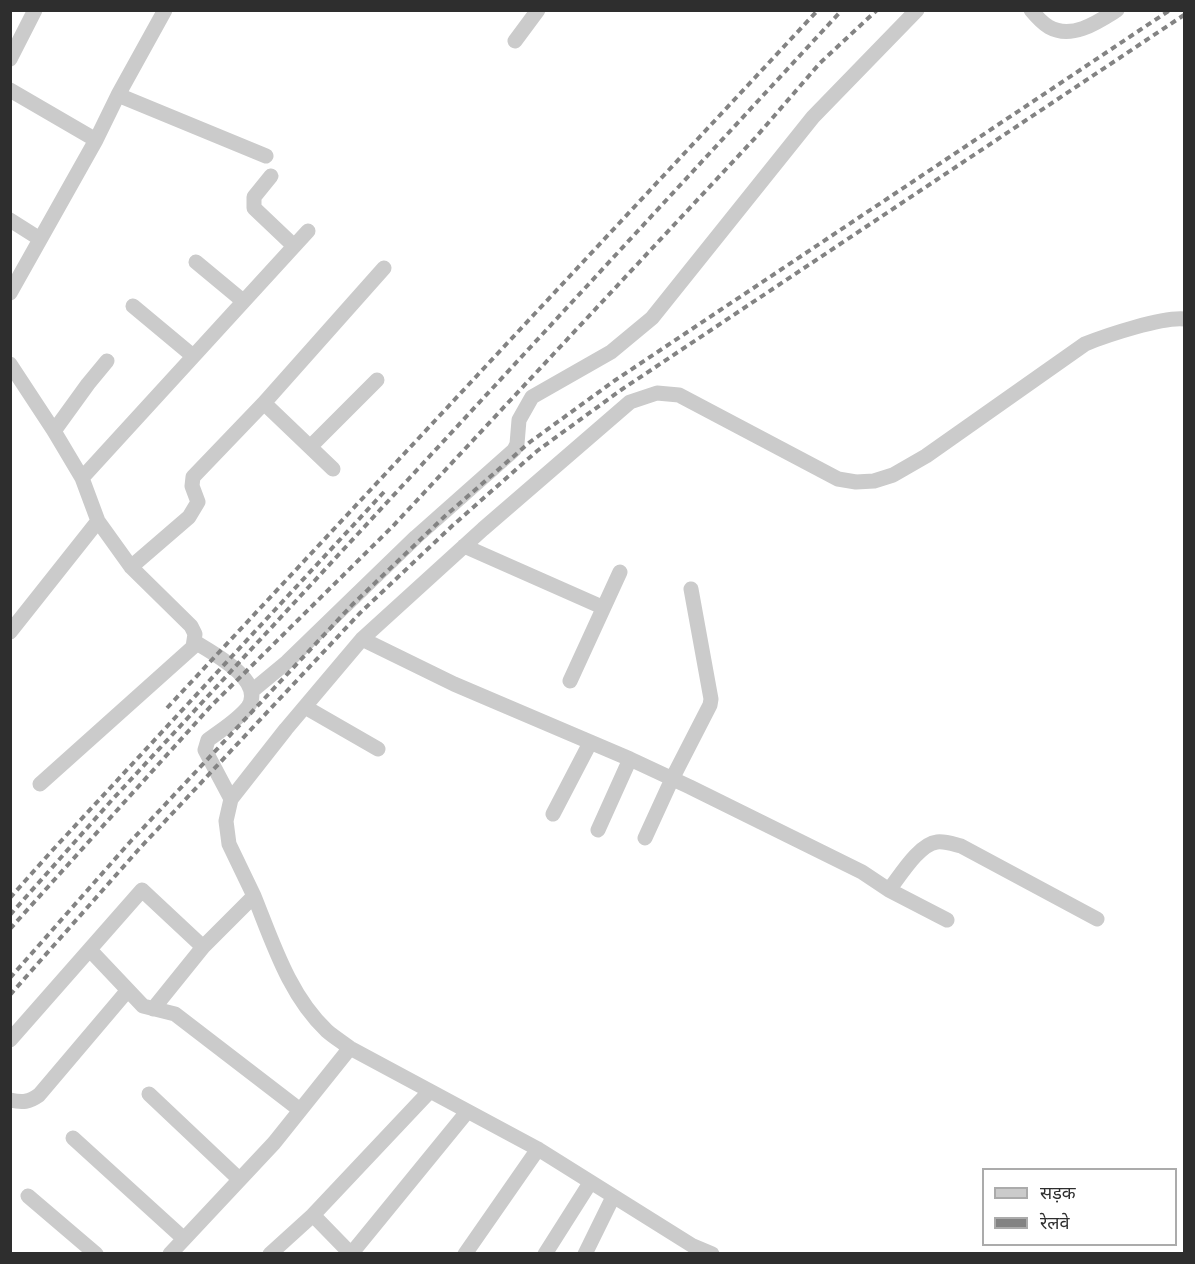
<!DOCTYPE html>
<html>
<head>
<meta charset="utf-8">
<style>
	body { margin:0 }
	#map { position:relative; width:1195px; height:1264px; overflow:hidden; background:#fff; font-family:"Space Grotesk","Noto Sans Devanagari",sans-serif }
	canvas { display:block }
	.frame { position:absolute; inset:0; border:12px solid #2e2e2e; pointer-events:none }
	.legend { position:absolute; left:982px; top:1168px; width:195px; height:78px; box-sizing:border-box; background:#fff; border:2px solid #ababab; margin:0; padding:8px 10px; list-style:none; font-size:18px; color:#2e2e2e }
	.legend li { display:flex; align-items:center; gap:12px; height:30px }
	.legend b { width:30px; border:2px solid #ababab }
</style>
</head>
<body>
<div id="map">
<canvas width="1195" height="1264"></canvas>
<div class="frame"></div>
<ul class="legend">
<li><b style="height:8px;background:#cbcbcb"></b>सड़क</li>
<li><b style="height:8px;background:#838383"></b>रेलवे</li>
</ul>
</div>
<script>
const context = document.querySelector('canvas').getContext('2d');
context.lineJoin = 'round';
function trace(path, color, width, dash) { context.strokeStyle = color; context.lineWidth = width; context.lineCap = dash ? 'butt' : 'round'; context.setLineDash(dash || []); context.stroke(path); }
trace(new Path2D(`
	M1031 10C1036 16 1042 23 1049 27 1072 40 1098 22 1117 10
	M515 41 538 10
	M10 59 35 10
	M10 90 96 140
	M118 95 266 156
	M271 176 254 197V208L294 246
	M10 220 40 239
	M196 262 243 301
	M10 293 96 140 118 95 165 10
	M133 306 193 356
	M10 364 54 431 82 478 98 521 131 567 191 626 195 634 193 647 40 784
	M264 403 333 469
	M54 431 88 384 107 361
	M310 447 377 380
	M82 478 308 231
	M464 546 602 607
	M131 567 189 517 198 502 192 486 193 477 264 403 384 268
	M10 632 98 521
	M362 639 454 684 630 759 690 787 862 872 889 890 947 920
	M195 642C213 653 266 681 248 707 238 720 221 730 208 740L205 750 231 799
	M570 681 620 572
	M252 691 287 662 416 537 514 450 517 444 519 420 532 397 611 352 652 318 813 117 917 10
	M305 707 378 749
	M553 814 590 743
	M598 830 630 759
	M645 838 672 779 710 705 711 699 691 589
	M889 890C900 876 919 844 937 842 945 841 953 844 961 846L1097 919
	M254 896C273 943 289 995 327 1031 334 1037 342 1042 350 1048L538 1149 693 1246 712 1254
	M90 950 143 1006 175 1014 300 1110
	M153 1009 203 947
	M10 1040 142 890 203 947 254 896 229 844 226 821 231 799 286 729 362 639 483 529 630 402 657 393 679 395 838 479 856 482 874 481 893 475 926 456 1085 344C1107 335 1162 317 1184 319
	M149 1094 239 1179
	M10 1100C23 1103 29 1102 39 1095L128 990
	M73 1138 183 1238
	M28 1196 96 1254
	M313 1215 430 1091
	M170 1254 274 1143 350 1048
	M270 1254 313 1215 351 1254
	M351 1254 467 1112
	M465 1254 538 1149
	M545 1254 590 1183
	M585 1254 613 1197`), '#cbcbcb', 15);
trace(new Path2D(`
	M167 708 818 10
	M10 898 49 854 384 492
	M10 915 111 801 842 10
	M10 929 211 706 393 526 756 137 820 63 877 10
	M10 978 130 842 352 605 444 517 530 442 614 381 1170 10
	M10 995 139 849 360 613 452 526 537 451 621 390 1184 15`), '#838383', 4, [6, 4.5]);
</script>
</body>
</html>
